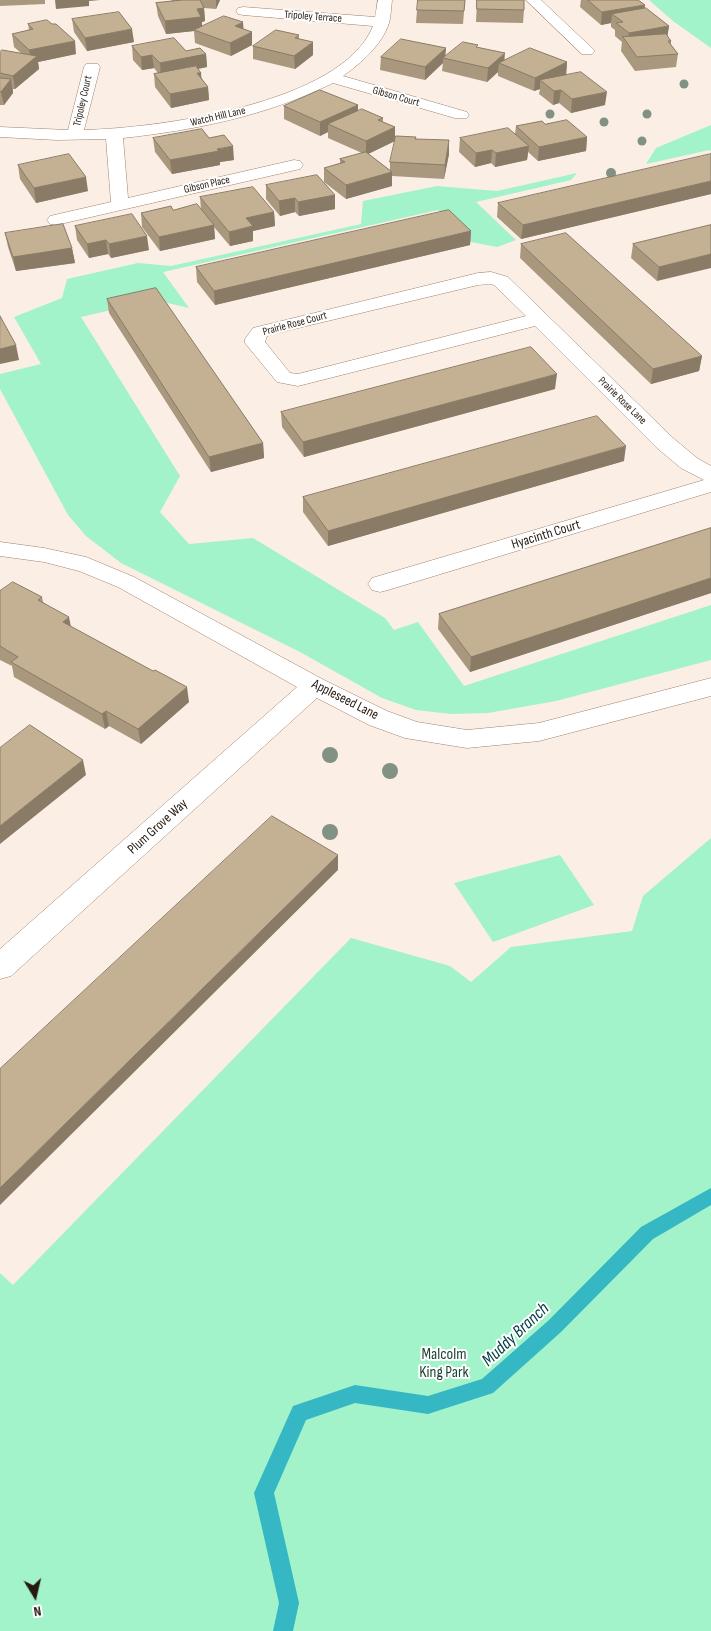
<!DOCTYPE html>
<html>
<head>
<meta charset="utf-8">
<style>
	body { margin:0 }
	#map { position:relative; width:711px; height:1631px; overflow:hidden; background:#fbeee5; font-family:"Sofia Sans Condensed",sans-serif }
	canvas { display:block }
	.north { position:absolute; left:10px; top:1571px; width:50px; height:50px; -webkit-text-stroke:4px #fff; paint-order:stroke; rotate:171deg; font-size:14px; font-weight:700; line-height:20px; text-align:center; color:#251a12 }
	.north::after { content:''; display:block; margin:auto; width:18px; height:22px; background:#251a12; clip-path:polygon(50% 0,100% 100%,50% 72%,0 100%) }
</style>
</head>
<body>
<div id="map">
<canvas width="711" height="1631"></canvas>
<div class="north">N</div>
</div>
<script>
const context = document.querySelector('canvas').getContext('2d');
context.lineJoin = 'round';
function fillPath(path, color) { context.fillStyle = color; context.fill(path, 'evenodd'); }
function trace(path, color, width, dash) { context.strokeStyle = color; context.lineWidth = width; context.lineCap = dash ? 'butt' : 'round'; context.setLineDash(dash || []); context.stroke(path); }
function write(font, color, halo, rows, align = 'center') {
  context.font = font + ' "Sofia Sans Condensed",sans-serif'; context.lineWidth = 4; context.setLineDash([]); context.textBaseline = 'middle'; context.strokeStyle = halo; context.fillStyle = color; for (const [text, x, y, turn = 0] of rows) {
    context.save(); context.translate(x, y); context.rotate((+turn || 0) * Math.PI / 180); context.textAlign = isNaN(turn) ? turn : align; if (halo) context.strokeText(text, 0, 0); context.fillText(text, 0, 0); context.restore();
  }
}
fillPath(new Path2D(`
	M649 0H711V48L673 21Z
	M711 125V151L709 150 646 164 656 148Z
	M577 173 571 180 476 202 516 240 497 247 471 242 438 210 163 272 189 308 155 300 81 317 180 476 160 512 189 544 253 538 385 618 394 630 418 622 464 686 711 605V660L556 701 488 713 451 714 416 710 382 698 300 652 121 563 86 536 68 515 0 389V374L41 364 14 317 62 298 67 279 138 263 171 266 361 224 363 201 437 186 497 191Z
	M711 838V1631H0V1273L13 1285 351 938 450 966 471 982 511 947 632 931 643 896Z
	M560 855 594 905 493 942 454 883Z`), '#a2f2ca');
fillPath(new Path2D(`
	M711 1188V1205L653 1239 561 1332 493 1393 428 1414 355 1403 306 1420 274 1493 299 1603 293 1631H273L279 1603 254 1493 293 1406 355 1385 428 1396 482 1379 549 1320 641 1227Z`), '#36b7c4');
const street = new Path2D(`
	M378 0H392C391 8 391 16 389 23 382 45 361 63 343 76L467 112 469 115 467 118H455L333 83C266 116 196 130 123 138L128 198 294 160 300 161 303 165 300 169 56 225 50 224 47 220 50 216 111 202 106 139 57 140 0 137V127L68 130 84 67 86 64H98L100 67 84 130C158 128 342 104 373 26L243 15 238 14 236 11 238 8 243 7 375 17Z
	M526 0H541L592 48 595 51 592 54H582Z
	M491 272 508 277 673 438 697 458 711 466V492L388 590 380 592 372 590 368 584 372 578 704 480 681 468 657 448 535 326 298 386 277 382 245 343V339L253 328 478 273ZM490 284 494 285 526 316 298 374 290 373 265 342 267 336 273 334 478 285Z
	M0 542 44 548 86 557 134 577 324 680 387 711 417 722 467 730 539 723 711 678V696L539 741 467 748 405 738 369 725 317 698 11 976 0 979V949L297 687 118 587 79 571 44 562 0 556Z`);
trace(street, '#9f816d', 1);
fillPath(street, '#fff');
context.fillStyle = '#819183';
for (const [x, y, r] of [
	[684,84,4.5],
	[550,114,4.5],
	[647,114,4.5],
	[604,122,4.5],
	[642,141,4.5],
	[611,173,5],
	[330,755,8],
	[390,771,8],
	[330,832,8]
]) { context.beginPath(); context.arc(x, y, r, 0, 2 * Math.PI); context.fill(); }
fillPath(new Path2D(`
	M0 0H45V4L0 6Z
	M171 0H220L216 9 204 8 205 21 202 22V26L244 29 252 32V45L231 56 195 43 194 31 166 34 158 16 156 3 172 1Z
	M465 0 463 24 416 23 417 10Z
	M477 0 524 10 523 23 476 22Z
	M581 0H638L645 5 644 8 669 26 667 36 671 41V45L678 54 676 67 635 71 621 51 622 42 615 36V30L611 27V23L601 25 580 7Z
	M72 19 134 42 87 51 74 32Z
	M28 24 76 54 38 62 39 69 15 89H13V93L4 105H0V52L21 53 14 47 12 34 29 30Z
	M299 35V39L313 55 295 69 253 59V46Z
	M132 46 186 51 206 54 207 67 198 69 202 79 208 87 209 100 171 108 155 87 154 74 158 73 154 68 142 70 133 60Z
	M478 47 505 60 567 62 566 75 605 105 571 113 559 103 553 105 539 94 540 89 534 91 498 76V72L487 82 442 71 443 63 425 80 380 70 381 57 446 48 445 56Z
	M358 105V111L383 118V122L395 127V141L368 154 390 170V162L416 137V139L449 154 444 179 392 176V186L346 199 324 182V168L340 163V159L362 153 328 138V132L320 136 284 119V106Z
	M545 124 587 137 586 151 538 161 528 152 527 160 495 167 491 163 475 167 459 152 460 138 515 134 516 126Z
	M153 138H209L234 160 220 162V165L172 174 155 152Z
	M18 165 88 191 36 203 20 179Z
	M266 185 335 195V209L299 216 295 212 280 216 266 199Z
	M711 194 521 239 497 217 498 203Z
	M200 197 274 212 275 226 253 231V241L230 246 214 227 215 239 160 251 142 227 141 213 173 210H201Z
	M711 225 657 281 631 258 633 244Z
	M75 226 149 250 111 258 108 254 89 258 77 240Z
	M471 231 470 245 215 305 197 282 196 267Z
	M5 233 72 248 75 263 16 271 8 247Z
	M521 244 702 356 699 371 651 384 520 258Z
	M107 299 263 443 264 458 211 472 109 313Z
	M555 389 304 457 282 427 281 412Z
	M624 461 328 546 303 512V497Z
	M711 528V593L470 672 438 629 439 614Z
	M0 591 42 597 43 602 71 627 189 702 141 744 109 726 105 729 14 677 12 666 0 660Z`), '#a9977e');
fillPath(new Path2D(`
	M55 0H100L89 1V6L56 9Z
	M216 0H220L216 9Z
	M645 5 643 18 612 14 611 23 601 25 602 12Z
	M204 8 205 21 202 22V30H194V31L166 34 165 21 197 9Z
	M243 22 244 35 235 26Z
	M669 26 667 39 627 44 629 33Z
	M132 29 134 42 87 51 85 38Z
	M252 32V45L231 56 230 43Z
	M75 41 76 54 38 62 39 69 15 89 13 76 31 61 29 50Z
	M313 42V55L295 69 294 56Z
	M446 48 445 59 443 58V63L425 80V67Z
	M505 53 504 65 499 63 498 72 487 82 488 68Z
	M206 54 207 67 161 76 160 63Z
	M152 55 154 68 142 70 141 57Z
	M567 62 566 76 540 80V89L534 91 535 78Z
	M197 73H201L202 86Z
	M11 79 13 93 4 105 1 92Z
	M208 87 209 100 171 108 170 94Z
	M561 90 559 103 553 105 554 91Z
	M607 92 605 105 571 113 572 99Z
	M358 105V119L328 124V132L320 136V122Z
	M395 127V141L366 155V141Z
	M587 137 586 151 538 161 539 147Z
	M449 140V154L444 179 445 165Z
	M233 146 234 160 220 162V165L172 174 170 160Z
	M529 146 527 160 495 167 496 153Z
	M492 150 491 163 475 167 476 153Z
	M392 172V186L346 199V185Z
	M86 177 88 191 36 203 34 188Z
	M711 181V194L521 239 523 225Z
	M335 195V209L299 216 298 202Z
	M295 198V212L280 216 279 201Z
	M274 212 275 226 253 231V241L230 246 229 232 246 218Z
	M214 225 215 239 160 251 159 237Z
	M471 231 470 245 215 305 214 291Z
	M147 236 149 250 111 258 109 244Z
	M106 240 108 254 89 258 87 244Z
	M72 248 75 263 16 271 13 257Z
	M711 254V268L657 281 659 267Z
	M16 345 19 360 0 364V349Z
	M702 356 699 371 651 384 653 369Z
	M557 374 555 389 304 457 303 442Z
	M263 443 264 458 211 472 209 457Z
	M626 446 624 461 328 546V531Z
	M711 578V593L470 672 471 657Z
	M69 617 72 632 63 622Z
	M187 687 189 702 141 744 138 729Z
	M106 711 109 726 105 729 102 714Z
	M83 760 86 775 0 844V826Z
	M338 855V870L0 1205V1188Z`), '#897b66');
const building = new Path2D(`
	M183 0H200L204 8 197 9 201 17 165 21 156 3Z
	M418 0H465L464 11 417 10Z
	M477 0H524V10L477 9Z
	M588 0H638L645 5 602 12Z
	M646 8 669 26 629 33 616 23 623 22 612 14Z
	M119 12 132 29 85 38 72 19Z
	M224 16 243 22 235 26 252 32 230 43 194 30Z
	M47 20 52 24H56L75 41 29 50 12 34 33 29 28 24Z
	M276 30 299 35 295 38 313 42 294 56 253 46Z
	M666 34 671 41H668L678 54 637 57 623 37Z
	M174 38 186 51 200 48 206 54 160 63 152 55 141 57 132 46Z
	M401 39 446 48 425 67 381 57Z
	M463 42 478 45 476 47 505 53 488 68 443 58Z
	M530 48 567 62 535 78 499 63Z
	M2 50 37 56 13 76 0 73V52Z
	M196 66 201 73H197L208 87 170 94 154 74Z
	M581 72 607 92 572 99 561 90 554 91 540 80Z
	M0 78 11 79 1 92 0 91Z
	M320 90 358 105 320 122 284 106Z
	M362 109 383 118 378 120 395 127 366 141 328 124Z
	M567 120 587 137 539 147 516 126 542 121 545 124Z
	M508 128 529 146 496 153 492 150 476 153 460 138Z
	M202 129 209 138 224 135 233 146 217 149 219 151 170 160 153 138Z
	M396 136 416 137 415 139 449 140 445 165 390 162Z
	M366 152 392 172 346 185 324 168 345 162 340 159Z
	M69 154 86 177 34 188 18 165Z
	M711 154V181L523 225 498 203Z
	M317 175 335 195 298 202 295 198 279 201 266 185Z
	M253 187 274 212 246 218 253 226 229 232 200 197Z
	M197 204 214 225 159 237 141 213 171 206 173 210Z
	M449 210 471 231 214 291 196 267Z
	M132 214 147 236 109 244 106 240 87 244 75 226Z
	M63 224 72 248 13 257 5 233Z
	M711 225V254L659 267 633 244Z
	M566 233 702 356 653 369 521 244Z
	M156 288 263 443 209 457 107 299Z
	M0 316 16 345 0 349Z
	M531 347 557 374 303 442 281 412Z
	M597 416 626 446 328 531 303 497Z
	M711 528V578L471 657 439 614Z
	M13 582 42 597 38 600 69 617 63 622 153 671 155 670 187 687 138 729 106 711 102 714 11 662 18 657 0 646V591Z
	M30 725 83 760 0 826V748Z
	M272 816 338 855 0 1188V1069Z`);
fillPath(building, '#c4b092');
trace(building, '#897b66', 1);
write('11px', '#251a12', '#fff', [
	["Tripoley Terrace",313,17,4],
	["Gibson Court",396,97,16],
	["Tripoley Court",83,101,-77],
	["Watch Hill Lane",218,117,-13],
	["Gibson Place",207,185,-13],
	["Prairie Rose Court",295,324,-15],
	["Prairie Rose Lane",622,401,44]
]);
write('14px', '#251a12', '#fff', [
	["Hyacinth Court",546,535,-17],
	["Appleseed Lane",345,700,27],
	["Plum Grove Way",158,827,-42]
]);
write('16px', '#1e4533', '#fff', [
	["Malcolm",444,1355],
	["King Park",444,1373]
]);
write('italic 18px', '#064146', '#fff', [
	["Muddy Branch",516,1335,-43]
]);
</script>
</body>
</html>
